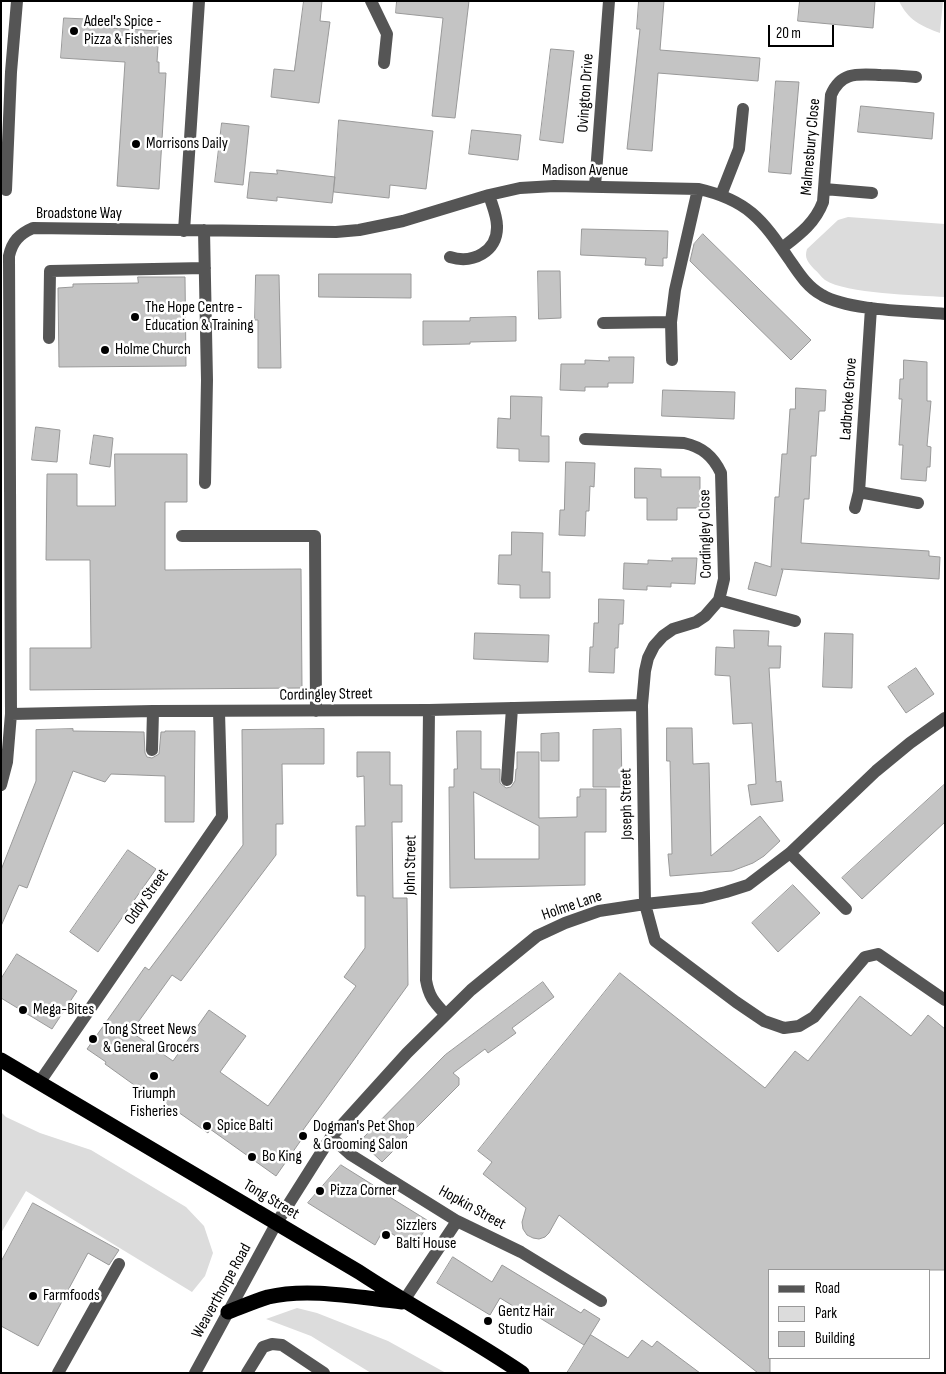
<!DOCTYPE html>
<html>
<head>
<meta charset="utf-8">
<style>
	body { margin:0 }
	#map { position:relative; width:946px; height:1374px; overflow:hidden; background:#fff; font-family:"Sofia Sans Condensed",sans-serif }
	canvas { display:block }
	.frame { position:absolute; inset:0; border:2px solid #000; pointer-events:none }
	.legend { position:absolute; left:768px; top:1269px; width:162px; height:90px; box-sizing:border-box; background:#fff; border:1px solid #999; margin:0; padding:6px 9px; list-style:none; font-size:15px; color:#000 }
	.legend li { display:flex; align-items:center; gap:10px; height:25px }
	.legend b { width:25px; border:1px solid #999 }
	.scale { position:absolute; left:768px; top:25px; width:66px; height:22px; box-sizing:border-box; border:2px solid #000; border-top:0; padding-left:6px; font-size:15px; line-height:18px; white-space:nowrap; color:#000; -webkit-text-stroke:4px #fff; paint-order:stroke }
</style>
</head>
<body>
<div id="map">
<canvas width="946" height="1374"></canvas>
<div class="frame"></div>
<ul class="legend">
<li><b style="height:6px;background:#555"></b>Road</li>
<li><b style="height:14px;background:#dcdcdc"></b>Park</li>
<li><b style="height:14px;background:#c4c4c4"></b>Building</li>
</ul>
<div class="scale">20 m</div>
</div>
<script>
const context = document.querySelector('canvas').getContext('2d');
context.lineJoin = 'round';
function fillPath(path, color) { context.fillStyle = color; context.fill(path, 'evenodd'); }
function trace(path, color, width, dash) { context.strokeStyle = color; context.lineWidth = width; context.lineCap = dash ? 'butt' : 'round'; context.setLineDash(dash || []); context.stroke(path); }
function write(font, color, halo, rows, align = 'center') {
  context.font = font + ' "Sofia Sans Condensed",sans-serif'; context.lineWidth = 5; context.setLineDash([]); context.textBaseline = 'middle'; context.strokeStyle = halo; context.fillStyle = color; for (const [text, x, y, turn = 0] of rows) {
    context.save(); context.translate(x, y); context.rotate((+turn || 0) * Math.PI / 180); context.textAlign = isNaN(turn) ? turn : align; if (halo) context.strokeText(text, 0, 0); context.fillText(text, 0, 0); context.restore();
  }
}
fillPath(new Path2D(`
	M899 1H943L940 33C921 26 908 20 899 1Z
	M848 217 945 224V297C917 295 846 294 825 280 821 277 818 272 814 269 808 262 804 258 807 249L838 220Z
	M1 1112 6 1117 40 1133 91 1150 186 1207 204 1226 213 1253 205 1276 192 1292 26 1191 1 1233Z
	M297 1308 317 1313 388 1341 446 1373H371L311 1336 266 1319Z`), '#dcdcdc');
const building = new Path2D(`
	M304 1H322L320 21 330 22 319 103 271 97 274 69 294 71Z
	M397 1H469L455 118 432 116 443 18 396 13Z
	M639 1H664L660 50 760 58 758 81 658 73 652 151 627 149 640 29H637Z
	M800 1H875L873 28 798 21Z
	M64 18 86 19V25L94 26V27L159 31 157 62H159V73H166L159 189 117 186 125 62 61 58Z
	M551 49 574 51 563 143 540 140Z
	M776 81 799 82 791 174 769 172Z
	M861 106 934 113 932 139 858 132Z
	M339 120 433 131 426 189 390 185 389 198 334 192Z
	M222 123 249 126 243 185 215 182Z
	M472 130 521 135 518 160 469 154Z
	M277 170 335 177 332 203 277 197V201L247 198 250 172 277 174Z
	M582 229 668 231 667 258H663V266L645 265 646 258 581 255Z
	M703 234 811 340 791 360 690 261 694 244Z
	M538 271H560L561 318 539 319Z
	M319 274H411V298L319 297Z
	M256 275H279L281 368H258V320H255Z
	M138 277H185L186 366 59 367 58 288 73 287V284L138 283Z
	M516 317V341L470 342V344L423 345V321H470V318Z
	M609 357H634L633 383H608V387H585V391L560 390 561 364H585V360L609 361Z
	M904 360 927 362V401H931L927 446 931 447 930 467H927L926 481 901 479 903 445H899L902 399H899L900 379H903Z
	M796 388 826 390 825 411H819L816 456H811L809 499H804L801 543 929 551V556L940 557 939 579 781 569 783 570 776 596 748 589 755 562 771 567 775 497H779L782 454H787L790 409H795Z
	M663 390 735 392 734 419 662 416Z
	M511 396 542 397 541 436H549V462L519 461V449L497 448 498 418 510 419Z
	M36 427 60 430 57 462 32 460Z
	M94 435 113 438 110 467 90 464Z
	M115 454H187V502H165V570L301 569 302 688 30 690V648H91L90 560H46L47 474H77V506H115Z
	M566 462 595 463 594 487 590 486 589 511H586L585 536 559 535 560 510H564Z
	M635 468 661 469V477H700V508H677V520H647V498H635Z
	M512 532 543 533 542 572H550V598H520V585L498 584 499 555H511Z
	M672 558H697L695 584 671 583V587L647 586V590L623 589 624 563 648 564V560L672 561Z
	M599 599 624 600 623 624H619L618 648H615L614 673 589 672 590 647H593L594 623H598Z
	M734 630 769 631 768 646H781L780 668H769L776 782 781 781 783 801 751 805 748 785 756 784 752 723 733 724 730 676 715 675 716 647 734 648Z
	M475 633 549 635 548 662 474 659Z
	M825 633 853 634 852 688 823 687Z
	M916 668 934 694 906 713 888 687Z
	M667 728H692L693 764 709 763 711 856 760 816 780 841 764 856 753 863 732 871 670 876 668 854H672L670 761H667Z
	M73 729V731L144 732 145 753 147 757 152 758 159 754 161 732H165V731H195L194 822H165V776L111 774 105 782 73 771 27 888 19 885 1 926V870L36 781V730Z
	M324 729V764H282L283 824H276V855L181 981 172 975 131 1032 173 1061 209 1010 246 1036 220 1072 268 1106 356 986 344 977 365 948V896H357L356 826H365L364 776 357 777V752H390V785H402V822H392L393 898H407L408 985 303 1130 306 1133 276 1176 210 1129 208 1133 138 1084 137 1087 105 1064 106 1062 87 1049 145 967 149 970 243 845 242 730Z
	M621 729 622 787H593V730Z
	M457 731H481V769H500V783L506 788 511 787 515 781 516 769H517V752H539V818L577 817V797H580V789H606V832H585V885L450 888 449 787H454V769H457ZM474 792 539 826V859H475Z
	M559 733V761H541V734Z
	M945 784V822L862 899 842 878Z
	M128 850 156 869 98 952 70 932Z
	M793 885 820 913 778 952 752 923Z
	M17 954 77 991 52 1029 1 998V979Z
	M620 973 765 1088 795 1051 808 1061 860 996 911 1036 928 1015 945 1029V1270H770V1373H758L559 1215 549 1233 545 1237 539 1239 533 1238 527 1235 523 1229 522 1222 526 1208 483 1174 492 1162 478 1151Z
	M543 982 554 997 512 1028 516 1033 488 1053 485 1049 453 1073 459 1078V1085L382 1162 360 1141 445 1055Z
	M341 1165 373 1185 372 1186 430 1222 414 1247 384 1229 375 1245 308 1203Z
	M33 1203 119 1250 109 1265 88 1253 38 1346 1 1326V1262Z
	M453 1257 492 1282 502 1265 581 1313 584 1309 600 1319 584 1345 535 1315H528L500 1298 490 1315 437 1283Z
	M591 1335 628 1358 642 1340 652 1347 657 1341 700 1373H567Z`);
fillPath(building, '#c4c4c4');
trace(building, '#999', 1);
trace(new Path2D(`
	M371 1 387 34 384 63
	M595 186 609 1
	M824 189 872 193
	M6 190 11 72 17 1
	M721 195 739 149 743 109
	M204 230 207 380 205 483
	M184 231 199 1
	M782 248C800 234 815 223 823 202L831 95C841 71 858 74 881 75 892 75 904 76 916 77
	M450 257C472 264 498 252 497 226 497 216 492 205 489 195
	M871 308 859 492 918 503
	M671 322 675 290 698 189
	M603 323 671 322 672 360
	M49 338 50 271 205 268
	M585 439 684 443C702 447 713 456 721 473L724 579 719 600 705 616 696 622 673 629 663 636 654 646 648 658 645 671 642 705 645 904 655 941 736 1002 764 1021 784 1028 799 1026 814 1017 865 957 878 954 945 1000
	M855 508 859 492
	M182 536H315L316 711
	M719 600 795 621
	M429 710 426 980C429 997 434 1002 445 1014
	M11 714 153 711 429 710 642 705
	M152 750 153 711
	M507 780 512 708
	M1 785 7 762 11 714 9 256C12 242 19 234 33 228L336 232 359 230 403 221 489 195 520 188 554 186 699 189C747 200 762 219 789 259 798 272 807 287 822 295 849 311 912 311 945 314
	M790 853 846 909
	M39 1083 222 817 219 712
	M331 1137 351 1155 457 1221 521 1252 601 1301
	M403 1302 457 1221
	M58 1373 119 1264
	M195 1373 276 1224 331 1137 407 1053 471 990 537 936 565 923 599 911 645 904 702 898 726 892 748 885 790 853 876 771 910 743 945 718
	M247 1373 263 1347 272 1344 282 1345 324 1373`), '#555', 12);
trace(new Path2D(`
	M1 1060 359 1272C412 1307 469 1337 522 1373
	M228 1312C241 1307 255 1301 268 1297 309 1287 361 1298 402 1302`), '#000', 15);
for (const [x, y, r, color] of [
	[74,31,5,"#000"],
	[136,144,5,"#000"],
	[135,317,5,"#000"],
	[105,350,5,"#000"],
	[23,1010,5,"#000"],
	[93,1039,5,"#000"],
	[154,1076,5,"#000"],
	[207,1126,5,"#000"],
	[303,1136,5,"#000"],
	[252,1157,5,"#000"],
	[320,1191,5,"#000"],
	[386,1235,5,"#000"],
	[33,1296,5,"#000"],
	[488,1321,5,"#000"]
]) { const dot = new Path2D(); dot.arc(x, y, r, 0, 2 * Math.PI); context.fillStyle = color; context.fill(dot); trace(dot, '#fff', 2); }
write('16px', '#000', '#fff', [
	["Adeel's Spice -",84,22],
	["Pizza & Fisheries",84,40],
	["Morrisons Daily",146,144],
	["The Hope Centre -",145,308],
	["Education & Training",145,326],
	["Holme Church",115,350],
	["Mega-Bites",33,1010],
	["Tong Street News",103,1030],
	["& General Grocers",103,1048],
	["Triumph",154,1094,"center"],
	["Fisheries",154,1112,"center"],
	["Spice Balti",217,1126],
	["Dogman's Pet Shop",313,1127],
	["& Grooming Salon",313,1145],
	["Bo King",262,1157],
	["Pizza Corner",330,1191],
	["Sizzlers",396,1226],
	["Balti House",396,1244],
	["Farmfoods",43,1296],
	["Gentz Hair",498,1312],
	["Studio",498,1330]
], 'left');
write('16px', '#000', '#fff', [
	["Ovington Drive",586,93,-86],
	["Malmesbury Close",811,147,-85],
	["Madison Avenue",585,171],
	["Broadstone Way",79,214],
	["Ladbroke Grove",849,399,-86],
	["Cordingley Close",706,534,-91],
	["Cordingley Street",326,695,-1],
	["Joseph Street",627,804,-91],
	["John Street",411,865,-89],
	["Oddy Street",147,897,-55],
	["Holme Lane",572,906,-19],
	["Tong Street",271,1200,31],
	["Hopkin Street",472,1208,29],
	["Weaverthorpe Road",222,1291,-61]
]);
</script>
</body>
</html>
